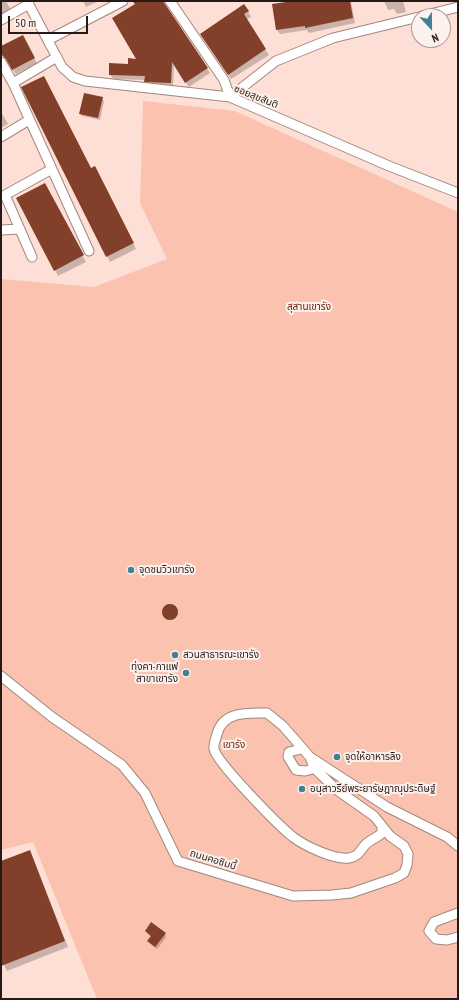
<!DOCTYPE html>
<html>
<head>
<meta charset="utf-8">
<style>
	body { margin:0 }
	#map { position:relative; width:459px; height:1000px; overflow:hidden; background:#fddfd5; font-family:"PT Sans Narrow",sans-serif }
	canvas { display:block }
	.frame { position:absolute; inset:0; border:2px solid #251a17; pointer-events:none }
	.north { position:absolute; left:411px; top:8px; width:40px; height:40px; box-sizing:border-box; background:#fdf1ed; border:1px solid #a79b97; border-radius:50%; rotate:158deg; font-size:11px; font-weight:700; line-height:16px; text-align:center; color:#251a17 }
	.north::after { content:''; display:block; margin:auto; width:14px; height:18px; background:#408193; clip-path:polygon(50% 0,100% 100%,50% 72%,0 100%) }
	.scale { position:absolute; left:8px; top:16px; width:80px; height:18px; box-sizing:border-box; border:2px solid #251a17; border-top:0; padding-left:5px; font-size:12px; line-height:14px; white-space:nowrap; color:#251a17; -webkit-text-stroke:3px #fdf1ed; paint-order:stroke }
</style>
</head>
<body>
<div id="map">
<canvas width="459" height="1000"></canvas>
<div class="frame"></div>
<div class="north">N</div>
<div class="scale">50 m</div>
</div>
<script>
const context = document.querySelector('canvas').getContext('2d');
context.lineJoin = 'round';
function fillPath(path, color) { context.fillStyle = color; context.fill(path, 'evenodd'); }
function trace(path, color, width, dash) { context.strokeStyle = color; context.lineWidth = width; context.lineCap = dash ? 'butt' : 'round'; context.setLineDash(dash || []); context.stroke(path); }
function write(font, color, halo, rows, align = 'center') {
  context.font = font + ' "PT Sans Narrow","Noto Sans Thai",sans-serif'; context.lineWidth = 4; context.setLineDash([]); context.textBaseline = 'middle'; context.strokeStyle = halo; context.fillStyle = color; for (const [text, x, y, turn = 0] of rows) {
    context.save(); context.translate(x, y); context.rotate((+turn || 0) * Math.PI / 180); context.textAlign = isNaN(turn) ? turn : align; if (halo) context.strokeText(text, 0, 0); context.fillText(text, 0, 0); context.restore();
  }
}
fillPath(new Path2D(`
	M143 101 235 111 458 212V999H97L33 842 1 850V279L94 287 167 259 140 203Z`), '#fbc2b0');
fillPath(new Path2D(`
	M1 1H6L11 10 1 15Z
	M83 1H99L86 7Z
	M140 1H162L210 73 189 87 174 64 173 88 148 86 146 80 113 79 110 74 138 60Z
	M303 1H351L355 23 309 33 307 30 280 34 277 30 273 5Z
	M384 1H403L406 12 397 14 394 9 388 10Z
	M453 1H458V7H456Z
	M248 11 251 17 246 20 269 55 231 79 204 39Z
	M25 41 37 63 16 74 3 56 1 47Z
	M102 98 104 101 100 120 82 116 80 113Z
	M1 112 8 124 1 128Z
	M91 169 98 173 136 249 110 262 107 256Z
	M48 190 86 262 58 276 55 270Z
	M162 612a8 8 0 1 1 16 0a8 8 0 1 1-16 0Z
	M30 851 68 947 7 971 1 959V862Z
	M146 931 165 934 166 937 157 949 150 943 148 941 151 937Z`), '#0003');
fillPath(new Path2D(`
	M132 1H163L208 68 185 83 172 62 171 83 144 82 145 76 109 75V63L128 64V58L136 59 112 18 135 4Z
	M293 1H350L353 18 305 28V26L276 30 272 4Z
	M244 4 249 11 244 14 266 49 228 75 200 34Z
	M23 35 35 58 12 70 6 59 1 54V46Z
	M44 76 91 168 95 166 134 243 106 257 21 87Z
	M84 93 103 97 98 118 79 114Z
	M45 183 84 255 54 271 16 198Z
	M162 612a8 8 0 1 1 16 0a8 8 0 1 1-16 0Z
	M30 850 65 941 1 966V861Z
	M151 922 166 933 155 947 147 941 151 936 145 931Z`), '#823f2a');
const minor = new Path2D(`
	M27 1 62 67 73 77 85 81 230 97 389 166 458 193
	M170 1 224 80 230 97 276 61 333 38 419 17
	M422 16 458 7
	M1 20 29 4
	M48 40 123 1
	M1 62 13 83 89 251
	M13 83 57 57
	M1 137 29 120
	M1 230 20 229
	M32 257 5 195 52 169
	M1 676 52 717 122 765 145 793 178 861 293 896 332 895 351 893 395 878 404 873 407 865 408 854 404 846 390 836 374 816 337 790 314 768 310 757 283 726 267 713C247 713 223 711 217 734 216 738 213 745 214 749 217 763 279 826 293 837 305 846 334 860 349 858 359 856 360 851 365 845 369 840 377 838 382 833V826
	M301 749 289 752 288 757 296 770 305 771 320 767
	M310 757 387 807 447 837 458 846
	M458 913 434 922 429 931 436 939 447 940 458 937`);
trace(minor, '#a2877e', 11);
trace(minor, '#fff', 9);
for (const [x, y, r, color] of [
	[131,570,4,"#408193"],
	[175,655,4,"#408193"],
	[186,673,4,"#408193"],
	[337,757,4,"#408193"],
	[302,789,4,"#408193"]
]) { const dot = new Path2D(); dot.arc(x, y, r, 0, 2 * Math.PI); context.fillStyle = color; context.fill(dot); trace(dot, '#fdf1ed', 1.5); }
write('10px', '#251a17', '#fdf1ed', [
	["ซอยสุขสันติ",256,97,22],
	["ถนนคอซิมบี้",213,860,17]
]);
write('10px', '#66220a', '#fdf1ed', [
	["สุสานเขารัง",309,307],
	["เขารัง",234,745]
]);
write('10px', '#251a17', '#fdf1ed', [
	["จุดชมวิวเขารัง",139,570],
	["สวนสาธารณะเขารัง",183,655],
	["ทุ่งคา-กาแฟ",178,667,"right"],
	["สาขาเขารัง",178,679,"right"],
	["จุดให้อาหารลิง",345,757],
	["อนุสาวรีย์พระยารัษฎาณุประดิษฐ์",310,789]
], 'left');
</script>
</body>
</html>
